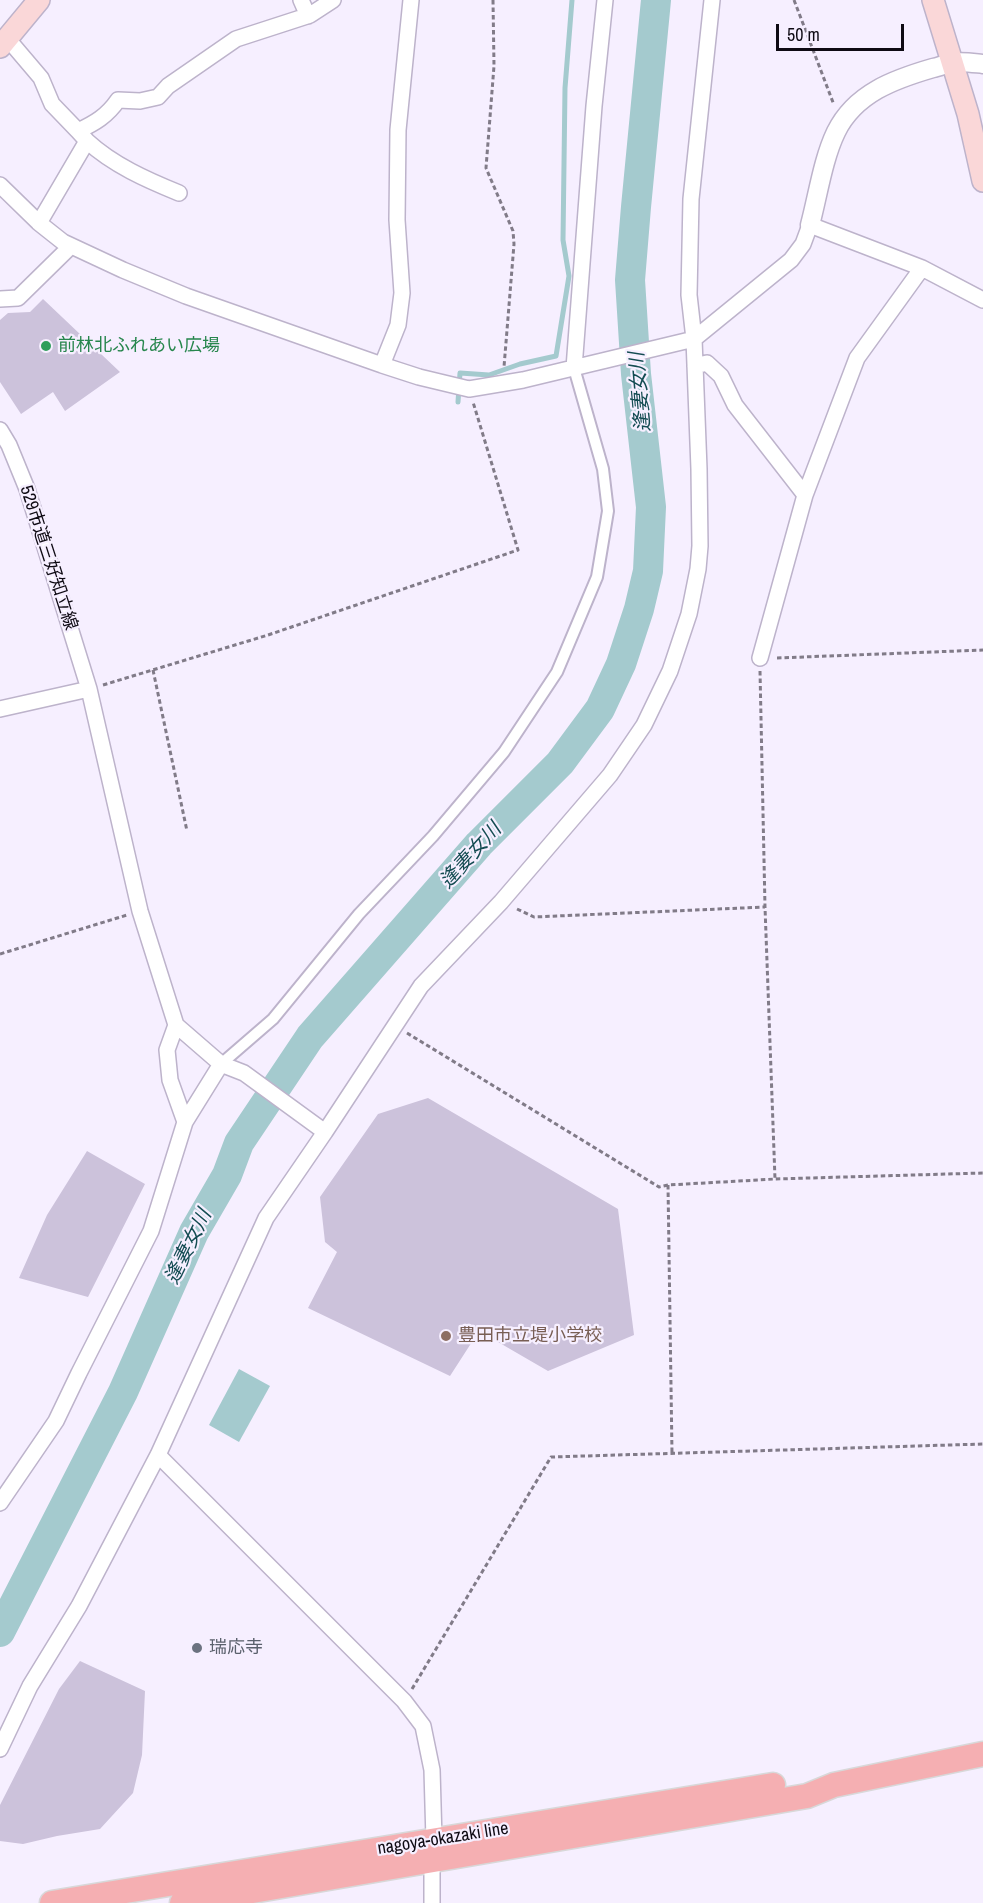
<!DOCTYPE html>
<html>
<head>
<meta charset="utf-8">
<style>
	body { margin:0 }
	#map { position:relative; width:983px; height:1903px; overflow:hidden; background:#f6efff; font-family:"Archivo Narrow",sans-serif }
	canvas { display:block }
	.scale { position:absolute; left:776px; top:24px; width:128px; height:27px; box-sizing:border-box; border:3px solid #0e0a13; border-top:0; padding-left:8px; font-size:18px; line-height:21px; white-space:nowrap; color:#0e0a13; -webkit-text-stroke:4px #f6efff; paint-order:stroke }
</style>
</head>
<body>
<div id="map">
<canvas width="983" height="1903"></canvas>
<div class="scale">50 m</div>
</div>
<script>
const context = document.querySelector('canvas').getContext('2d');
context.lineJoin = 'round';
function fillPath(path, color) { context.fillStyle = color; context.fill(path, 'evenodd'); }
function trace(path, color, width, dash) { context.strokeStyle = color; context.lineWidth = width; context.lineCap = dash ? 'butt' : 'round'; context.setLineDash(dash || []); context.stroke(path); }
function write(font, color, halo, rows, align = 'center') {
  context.font = font + ' "Archivo Narrow","Noto Sans JP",sans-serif'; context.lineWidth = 4.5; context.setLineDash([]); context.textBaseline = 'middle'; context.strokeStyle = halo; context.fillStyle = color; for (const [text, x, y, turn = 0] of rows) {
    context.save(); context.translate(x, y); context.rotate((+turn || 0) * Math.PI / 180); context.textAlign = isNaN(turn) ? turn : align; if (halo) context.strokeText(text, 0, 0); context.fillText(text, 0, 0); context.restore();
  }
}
fillPath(new Path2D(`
	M43 299 120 372 65 411 53 392 21 414 0 382V320L8 313 30 312Z
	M428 1098 618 1209 634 1335 548 1371 479 1331 450 1376 308 1308 337 1252 325 1242 320 1197 378 1114Z
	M87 1151 145 1184 88 1297 19 1278 47 1215Z
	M80 1661 145 1691 142 1755 133 1793 100 1829 57 1836 23 1844 0 1841V1805L59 1689Z`), '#ccc2db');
fillPath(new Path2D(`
	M239 1369 270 1386 239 1442 209 1425Z`), '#a4cace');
trace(new Path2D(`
	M458 402 460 373 489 375 520 364 556 356 569 276 563 240 565 88 572 0`), '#a4cace', 5);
trace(new Path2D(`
	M0 1632 123 1392 194 1232 227 1175 239 1143 310 1037 479 844 560 763 600 709 621 664 639 609 648 571 651 507 636 374 630 280 636 207 656 0`), '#a4cace', 30);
const pedestrian = new Path2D(`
	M221 1064 273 1019 359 914 433 836 504 752 557 672 597 577 608 511 603 469 574 368`);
const minor = new Path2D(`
	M301 0 308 16
	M7 38 41 78 52 104 78 131
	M87 141C113 165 147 180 179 193
	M0 185 39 223 63 242 123 270 186 296 382 365 419 377 469 389 523 380 694 339 791 260 803 244 810 225 922 268 983 300
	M39 223 87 141 78 131C95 123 107 116 118 100L140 101 158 97 168 86 236 39 310 15 333 0
	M0 299 18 298 71 246
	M382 365 398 325 402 293 397 220 398 130 411 0
	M695 366 707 363 721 376 735 405 805 495
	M574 368 594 106 605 0
	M0 430 9 445 27 489 89 689 140 911 176 1025 221 1064 244 1073 325 1132 266 1218 158 1455 79 1606 30 1686 0 1749
	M760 658 805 495 857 358 922 268
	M0 709 89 689
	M176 1025 167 1050 170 1080 185 1122
	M325 1132 421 986 501 902 610 775 644 725 670 671 689 614 698 569 700 546 699 469 694 339 689 295 691 199 712 0
	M158 1455 404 1701 423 1726 432 1770 434 1840 432 1861V1903
	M0 1503 56 1421 79 1373 151 1231 185 1122 221 1064`);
const tertiary = new Path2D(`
	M810 225C818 195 823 159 836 132 855 93 895 79 933 68 939 67 945 64 951 63 961 61 973 63 983 64`);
const secondary = new Path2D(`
	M933 0 968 114 983 181
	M0 47 39 0`);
const primary = new Path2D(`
	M52 1903 773 1785
	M182 1903 807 1796 834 1785 983 1754`);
trace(pedestrian, '#bdb3cb', 14);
trace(minor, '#bdb3cb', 18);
trace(tertiary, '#bdb3cb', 21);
trace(secondary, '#bdb3cb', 24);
trace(primary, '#d8d8d9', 27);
trace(new Path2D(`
	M493 0 494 66 486 168 513 231 514 244 504 367
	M794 0 834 105
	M777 658 983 650
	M153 670 187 831
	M760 671 765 907 775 1179
	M103 685 268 635 518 550 473 402
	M517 909 534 917 765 907
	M0 954 127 915
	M407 1033 659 1187 668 1185 775 1179 983 1173
	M668 1185 672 1453
	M412 1689 551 1457 983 1444`), '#817b88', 3, [4.5, 3]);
trace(pedestrian, '#fff', 10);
trace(minor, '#fff', 15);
trace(tertiary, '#fff', 18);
trace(secondary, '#fad7d8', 21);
trace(primary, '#f5afb2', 24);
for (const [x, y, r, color] of [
	[46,346,6,"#2e9e5b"],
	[446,1336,6,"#8d6e63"],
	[197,1648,6,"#6b7280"]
]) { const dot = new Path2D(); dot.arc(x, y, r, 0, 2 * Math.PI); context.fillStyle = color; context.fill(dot); trace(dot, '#f6efff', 2); }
write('18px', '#27864d', '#f6efff', [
	["前林北ふれあい広場",58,346]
], 'left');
write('18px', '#0e0a13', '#f6efff', [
	["529市道三好知立線",48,558,72],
	["nagoya-okazaki line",443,1839,-9]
]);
write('18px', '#785e54', '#f6efff', [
	["豊田市立堤小学校",458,1336]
], 'left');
write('18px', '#5b616d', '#f6efff', [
	["瑞応寺",209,1648]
], 'left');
write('italic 20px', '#144c52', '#f6efff', [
	["逢妻女川",641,392,-95],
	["逢妻女川",471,856,-48],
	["逢妻女川",189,1247,-64]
]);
</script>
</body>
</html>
